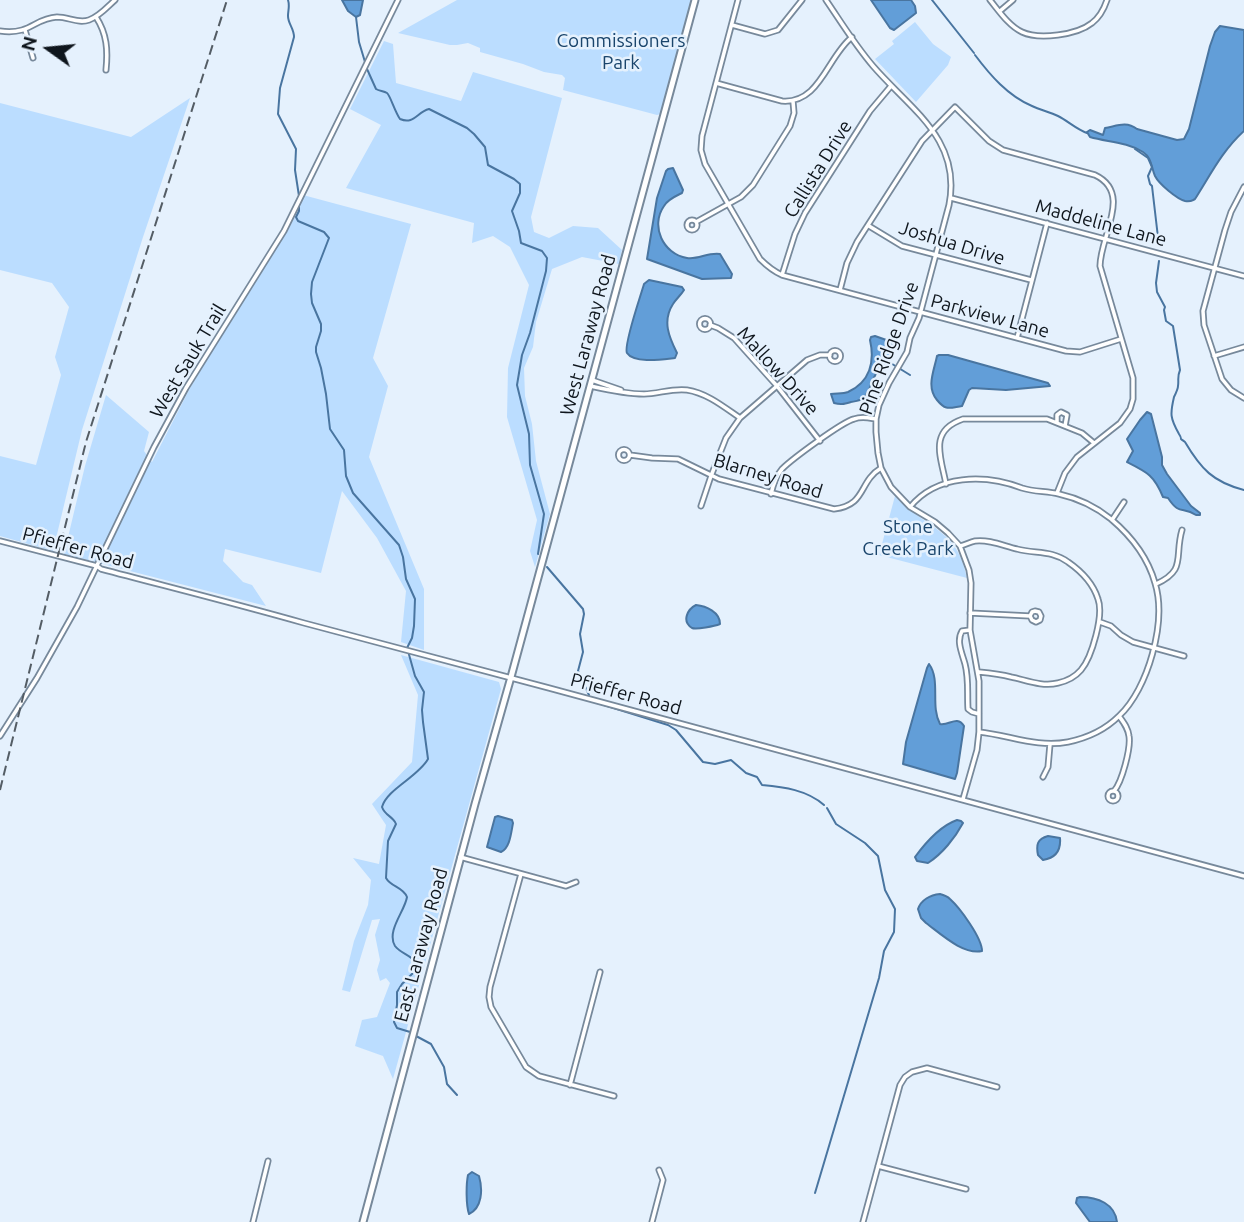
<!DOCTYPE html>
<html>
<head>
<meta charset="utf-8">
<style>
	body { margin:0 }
	#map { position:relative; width:1244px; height:1222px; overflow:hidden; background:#e5f1fd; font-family:Ubuntu,sans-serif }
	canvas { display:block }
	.north { position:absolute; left:14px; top:14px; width:70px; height:70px; -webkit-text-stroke:5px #e5f1fd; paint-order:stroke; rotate:285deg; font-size:19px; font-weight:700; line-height:28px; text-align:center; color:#0f161d }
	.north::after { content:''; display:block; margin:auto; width:24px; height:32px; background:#0f161d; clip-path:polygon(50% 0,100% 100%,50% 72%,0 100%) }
</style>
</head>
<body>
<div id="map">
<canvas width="1244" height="1222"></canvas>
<div class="north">N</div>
</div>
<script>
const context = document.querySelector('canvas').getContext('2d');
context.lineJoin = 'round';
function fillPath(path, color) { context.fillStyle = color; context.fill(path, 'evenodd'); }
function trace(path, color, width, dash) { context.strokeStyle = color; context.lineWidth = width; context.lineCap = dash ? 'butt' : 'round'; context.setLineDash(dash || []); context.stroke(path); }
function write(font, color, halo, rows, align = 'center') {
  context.font = font + ' Ubuntu,sans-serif'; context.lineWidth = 5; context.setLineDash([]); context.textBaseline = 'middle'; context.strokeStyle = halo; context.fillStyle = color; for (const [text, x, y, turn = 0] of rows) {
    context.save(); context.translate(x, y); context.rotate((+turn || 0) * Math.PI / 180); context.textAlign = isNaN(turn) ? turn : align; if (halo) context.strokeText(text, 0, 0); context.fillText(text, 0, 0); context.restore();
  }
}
fillPath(new Path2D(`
	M457 0H691L662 109 661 114 657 115 563 90 565 78 562 75 544 72 523 64 480 52V48L468 43 457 45H450L398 33Z
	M915 22 933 44 951 57 948 65 916 102 875 59 894 44 892 41Z
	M384 41 393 44 396 83 461 101 473 72 562 98 531 217 534 232 549 238 573 226 598 228 622 250 619 264 582 257 552 269 536 322 533 347 524 368 525 396 532 424 536 461 550 514 535 567 530 551 537 520 507 417 508 368 529 285 510 247 493 236 472 243 474 223 346 188 381 125 350 109Z
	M190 98 143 237 82 430 53 551 0 536V456L36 465 61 375 55 357 69 307 52 283 0 270V103L131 137Z
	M303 195 411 224 373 358 388 386 369 457 424 589V650L401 642 406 591 377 538 342 491 321 573 225 549 223 561 243 582 252 585 266 606 64 554 85 466 106 395 149 432 144 451 152 462 190 388 282 234Z
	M895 496C924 528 958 528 967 578L879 555Z
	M401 655 499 682 501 689 393 1079 383 1056 355 1046 362 1020 377 1017 390 983 386 978 380 981 377 970 380 960 375 935 380 919 372 920 350 992 342 990 354 941 368 905 371 880 353 858 379 864 386 825 372 804 412 762 418 695Z`), '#bdf');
const water = new Path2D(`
	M342 0H363L360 15 356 17 348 11Z
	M871 0H911L915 6 916 13 894 30 890 28Z
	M1220 26 1244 30V131C1222 151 1211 174 1195 199 1191 201 1191 202 1185 201 1177 199 1159 184 1155 176 1151 167 1152 158 1143 152 1127 142 1107 142 1090 137L1087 132 1090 130 1103 135 1105 128C1117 126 1126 121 1137 129L1177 140 1184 139 1189 129 1210 46 1215 32Z
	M673 168 683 190 682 193C676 196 668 199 664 206 650 226 663 254 687 258 698 260 708 252 720 254L732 274 731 278 702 279 647 259 657 198 666 171 668 169Z
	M649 280 682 287 684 290C681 295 676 299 673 304 662 321 669 337 677 353L675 358C665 359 634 364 627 353 623 346 641 295 644 284Z
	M875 336 892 342 889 363C869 371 874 391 862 399 861 400 853 402 851 402 844 404 841 405 834 403L831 394C836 393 843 394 848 392 870 382 875 362 870 340L871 337Z
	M939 355H948L1048 383 1050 386 1006 390 972 388 969 390 962 406C949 408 946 411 937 400 926 387 934 371 937 356Z
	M1147 412 1151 414 1162 457V465L1167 474 1191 506 1200 513V515H1196C1182 506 1180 516 1168 498L1163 497C1154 475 1147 472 1127 462L1133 451 1127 439 1140 420Z
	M696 605C706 606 720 612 720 624 715 626 696 630 692 628 681 621 688 609 696 605Z
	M929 664C941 680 930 706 940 724 949 726 957 715 964 726L957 773 955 779 903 764 906 742 927 668Z
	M498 816 512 820 513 823C511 833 510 848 501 852L487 847 495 817Z
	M957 820 961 821 963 823C955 838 942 854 928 863L917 861 915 857C926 842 940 826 957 820Z
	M1048 836 1060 838C1061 850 1056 858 1043 860L1038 855C1036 845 1037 839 1048 836Z
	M940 894C944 895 947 896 950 899 960 908 982 938 982 951 963 955 941 934 926 923L921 918 918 909C921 900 930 895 940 894Z
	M472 1172 479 1176C483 1190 482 1208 469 1214 466 1205 466 1185 468 1175Z
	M1080 1197C1098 1197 1115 1204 1117 1222H1090L1076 1203 1077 1198Z`);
fillPath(water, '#629ed8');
trace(water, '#4975a0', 2);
trace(new Path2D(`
	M288 0C290 6 288 10 288 16 288 24 294 28 294 37L280 88 278 114 296 149 295 170 299 196
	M932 0 974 53
	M356 17 359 42 365 62
	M975 55C990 75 1008 96 1032 106 1040 110 1050 112 1058 116 1068 121 1076 129 1087 133
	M367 69 376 89C379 91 384 91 387 93 390 95 395 112 400 119 414 125 417 112 429 109L467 128 474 134 485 147 488 165 514 179 520 184V193L512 211 519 231 521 243 542 251 547 258 546 271 530 333 522 355 517 385 529 434 530 465 544 514 538 554
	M1135 149 1148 158 1152 167 1148 176 1150 184 1152 186 1159 246
	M299 206V211L296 217 298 221 324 232 329 238 312 282 311 294 312 303 321 324V331L316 347V352L321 368 326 394 330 429 344 450 346 476 353 493 399 545 403 557 406 579 415 599 414 626 412 638 407 648
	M1159 261 1156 283 1157 292 1165 307 1164 310 1166 321 1173 326 1180 370C1177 377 1179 380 1178 386 1178 388 1175 395 1174 397 1170 414 1170 418 1179 434 1184 442 1177 436 1185 442 1201 469 1213 482 1244 490
	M889 362 910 375
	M547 567 583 609 584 614 580 634 583 652 578 671 589 695
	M408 651 415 676 424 692 422 710 423 722 428 759C418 777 387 789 382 807 385 816 393 816 396 824L388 841 386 878C391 887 403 887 407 897 405 911 386 931 395 946 401 954 412 955 417 964L415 971 402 984 397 992V1005L394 1022 397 1028 410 1032
	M591 701 668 725 676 730 703 762 715 764 731 760 746 773 757 777 762 785C784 787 807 790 824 805
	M416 1036 431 1044 444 1067 447 1084 457 1095
	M815 1193 879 978 884 951 894 932 895 909 885 890 878 856 865 843 836 824 827 808`), '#4975a0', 2);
const minor = new Path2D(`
	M738 0 702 136 701 150 705 164 760 259C767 266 773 271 782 275L1066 351 1080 352 1121 339
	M826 0C841 22 855 45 873 66 910 109 962 139 949 205L919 318 910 338 907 352 889 383 879 405 876 419V432L878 453 881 468 891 487 910 507 935 522 948 533 960 546 969 570 971 583 970 630 979 681V732L977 750 963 799
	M990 0C999 11 1009 26 1022 32 1039 40 1077 35 1092 23 1100 17 1104 9 1107 0
	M1000 11 1013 0
	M96 17C107 34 108 50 106 70
	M732 25 765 34 778 30 802 0
	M25 30 33 58
	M0 31C7 32 15 32 22 30 35 26 41 18 57 17 69 17 78 24 89 20 100 16 107 7 115 0
	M716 83 782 101C820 104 827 57 852 37
	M1244 187 1231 212 1225 230 1203 311 1204 325 1222 379 1231 390 1244 398
	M951 198 1244 276
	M687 225a5 5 0 1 1 10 0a5 5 0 1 1-10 0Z
	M696 222 741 197 753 185 790 126 794 113 793 101
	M869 226 902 246 1031 280
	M782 275 795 234 805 213 870 111 891 86
	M840 290 847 263 857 242 922 141 955 107 989 141 1003 150 1095 175C1133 193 1100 236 1100 266L1133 378V399L1130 409 1120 423 1077 457 1065 473 1057 493
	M699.5 324a5.5 5.5 0 1 1 11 0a5.5 5.5 0 1 1-11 0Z
	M710 325 718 328 734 338 777 386 820 441
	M1017 338 1047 223
	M829.5 356a5.5 5.5 0 1 1 11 0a5.5 5.5 0 1 1-11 0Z
	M1214 356 1244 347
	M592 380 621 390
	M590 386C608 390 625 394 644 394 658 394 672 388 687 390 707 393 724 407 740 418
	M1057 422V415L1061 412 1067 415 1065 426
	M618.5 455a5.5 5.5 0 1 1 11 0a5.5 5.5 0 1 1-11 0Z
	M630 455 652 458 678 459 719 479 834 509C867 505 858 482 881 468
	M946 484C941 457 928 431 963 419H1047L1082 433 1094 443
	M771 494C773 485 776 476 782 469 792 459 842 422 854 419 862 416 869 418 876 419
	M701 506 711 476 726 438 740 418 807 360 820 355H830
	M910 507C937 474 985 474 1022 488 1034 492 1046 491 1059 494 1077 498 1096 507 1111 519 1131 536 1148 558 1155 583 1167 622 1148 689 1119 716 1105 730 1087 738 1068 742 1037 748 1009 735 979 732
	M1112 520 1124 502
	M0 541 97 566 101 569C169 587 237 604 304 623L549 688 1244 876
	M960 546C965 545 970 542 975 541 989 539 1004 546 1017 549 1035 554 1052 550 1068 562 1081 571 1093 583 1098 599 1104 615 1092 657 1081 670 1075 677 1067 681 1058 683 1042 687 1026 680 1011 677 1000 674 990 673 979 672
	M1156 584C1187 570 1174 557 1182 530
	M970 613 1030 616 1032 620 1036 622 1040 620 1041 616 1039 612 1035 611 1032 612 1030 616
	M1100 622 1111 626 1121 635 1133 642 1184 656
	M970 630 962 631C956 641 962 653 965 664 969 679 967 693 968 709L972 712 979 714
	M0 736 37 678 77 607 154 447 186 388 284 231 398 0
	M1043 777 1048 767 1050 744
	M1114 791C1122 782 1131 748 1129 736 1128 728 1124 723 1119 716
	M1108 796a5 5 0 1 1 10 0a5 5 0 1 1-10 0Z
	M460 857 566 886 576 882
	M521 874 490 987 489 997 491 1007 526 1067 539 1076 614 1096
	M570 1085 600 972
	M878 1166 966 1189
	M253 1222 268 1161
	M652 1222 663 1180 659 1170
	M863 1222 900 1085 905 1077 912 1072 927 1068 997 1087`);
const major = new Path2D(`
	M363 1222 475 804 511 677 695 0`);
trace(minor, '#77899b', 7);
trace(major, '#77899b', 9);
trace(minor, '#fff', 3.5);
trace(major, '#fff', 5);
trace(new Path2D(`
	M0 790 86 442 227 0`), '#545d65', 2, [10, 5]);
write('19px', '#1a456c', '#e5f1fd', [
	["Commissioners",621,41],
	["Park",621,63],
	["Stone",908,527],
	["Creek Park",908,549]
]);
write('19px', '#0f161d', '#e5f1fd', [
	["Callista Drive",818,169,-58],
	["Maddeline Lane",1101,223,15],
	["Joshua Drive",952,243,17],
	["Parkview Lane",990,316,15],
	["West Laraway Road",588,335,-75],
	["Pine Ridge Drive",889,348,-70],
	["West Sauk Trail",188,361,-59],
	["Mallow Drive",778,371,48],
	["Blarney Road",768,476,17],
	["Pfieffer Road",78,548,15],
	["Pfieffer Road",626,694,15],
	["East Laraway Road",421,945,-75]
]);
</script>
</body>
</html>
